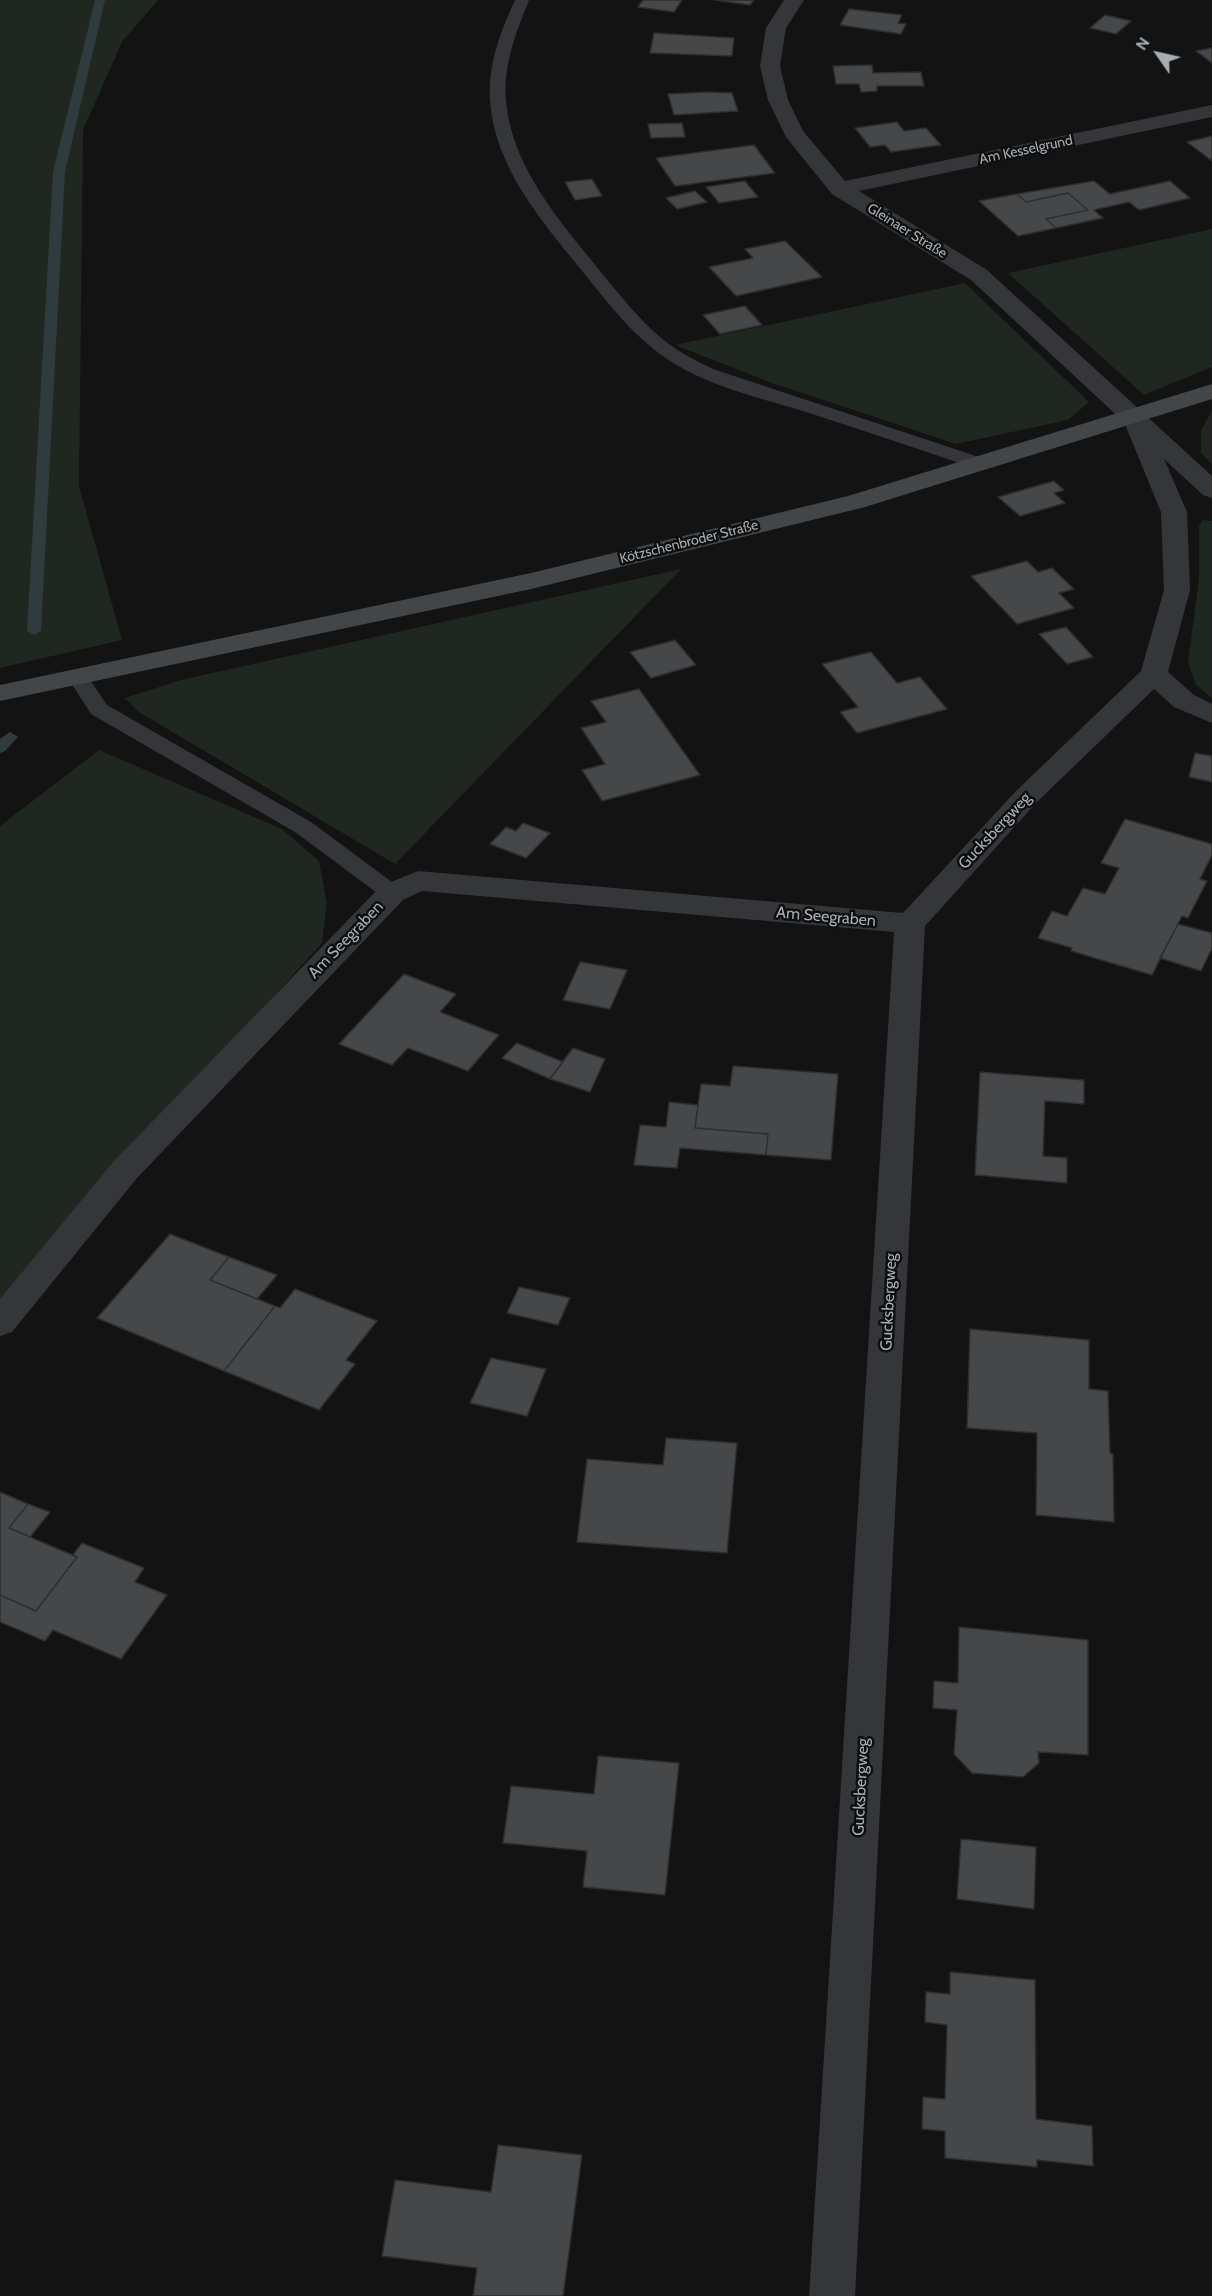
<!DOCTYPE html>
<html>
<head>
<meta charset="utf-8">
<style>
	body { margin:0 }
	#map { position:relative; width:1212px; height:2296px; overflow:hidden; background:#131314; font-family:Cabin,sans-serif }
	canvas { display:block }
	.north { position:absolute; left:1128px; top:24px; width:60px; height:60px; -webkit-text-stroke:4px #0e0e0f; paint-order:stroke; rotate:304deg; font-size:16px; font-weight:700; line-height:24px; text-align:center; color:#a6aeb3 }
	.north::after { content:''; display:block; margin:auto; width:21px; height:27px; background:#a6aeb3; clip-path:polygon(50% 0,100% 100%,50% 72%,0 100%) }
</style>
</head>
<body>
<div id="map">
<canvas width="1212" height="2296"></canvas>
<div class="north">N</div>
</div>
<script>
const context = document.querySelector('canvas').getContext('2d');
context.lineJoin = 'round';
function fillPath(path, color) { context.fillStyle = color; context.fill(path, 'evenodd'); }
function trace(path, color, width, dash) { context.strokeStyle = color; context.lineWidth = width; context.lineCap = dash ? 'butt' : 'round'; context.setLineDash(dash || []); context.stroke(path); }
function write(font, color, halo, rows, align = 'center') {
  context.font = font + ' Cabin,sans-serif'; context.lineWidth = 5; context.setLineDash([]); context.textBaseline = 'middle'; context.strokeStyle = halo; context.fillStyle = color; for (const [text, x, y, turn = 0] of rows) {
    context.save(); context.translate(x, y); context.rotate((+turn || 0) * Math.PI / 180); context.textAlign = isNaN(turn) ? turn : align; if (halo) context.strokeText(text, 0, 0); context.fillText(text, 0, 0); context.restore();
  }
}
fillPath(new Path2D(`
	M0 0H158L122 42 83 130 79 486 122 640 0 668Z
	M1212 229V367L1144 395 1008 273Z
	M965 283 1089 402 1068 420 956 444 772 383 675 345Z
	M1212 411V464L1201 453V430Z
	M1202 520 1212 521V698L1196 685 1188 663 1199 578V526Z
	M681 569 395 864 139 712 125 698 181 680Z
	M99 750 282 829 319 861 327 903 322 943 0 1300V826Z`), '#202620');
fillPath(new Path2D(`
	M95 0H105L65 172 41 631 34 635 27 631 53 172Z
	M10 732 18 737 5 751 0 753V739Z`), '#303b3d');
const building = new Path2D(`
	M643 0H682L674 12 638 7Z
	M714 0H754L750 5Z
	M849 9 902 15 898 23 906 24 901 34 840 25Z
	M1105 15 1131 21 1116 34 1090 28Z
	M654 33 734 38 732 56 650 53Z
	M1212 48V63L1196 51Z
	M872 65 873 73 921 72 924 86H877V91L861 92 859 84H836L833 66Z
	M708 92 732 93 738 111 674 115 668 94Z
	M897 122 904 131 926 128 941 145 891 152 885 145 870 147 855 128Z
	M682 123 685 137 651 138 648 124Z
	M1212 136V161L1187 142Z
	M754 145 775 173 675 186 656 158Z
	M592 179 602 196 575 200 565 182Z
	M745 181 758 197 719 203 706 187Z
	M1094 181 1110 194 1170 181 1190 198 1139 210 1129 202 1094 210 1103 218 1056 228 1046 219 1088 210 1068 193 1026 202 1017 194Z
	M695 191 707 202 677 209 666 198Z
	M1068 193 1088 210 1046 219 1056 228 1018 236 979 201 1017 194 1026 202Z
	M785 241 822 277 736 296 709 267 753 258 745 249Z
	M745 306 762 325 720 334 703 315Z
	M1054 481 1064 490 1054 493 1065 503 1020 516 998 497Z
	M1027 561 1038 572 1052 568 1074 589 1059 593 1074 608 1017 624 971 576Z
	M1066 627 1093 657 1067 664 1039 634Z
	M675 640 696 665 651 678 630 652Z
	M871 652 897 683 920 677 947 709 857 733 840 712 858 707 822 664Z
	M639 689 700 775 602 801 582 770 605 764 581 728 606 722 591 701Z
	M1195 753 1212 756V782L1189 777Z
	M1125 819 1212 844V855L1200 879 1207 881 1188 918 1182 916 1152 975 1071 951 1072 948 1038 938 1052 911 1067 916 1083 888 1105 894 1119 868 1101 863Z
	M523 823 550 833 526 858 490 844 506 827 516 831Z
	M1178 924 1212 933V948L1201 971 1160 958Z
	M580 962 627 970 610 1009 563 1000Z
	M404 974 456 994 440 1012 499 1035 468 1071 408 1048 392 1065 339 1044Z
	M517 1043 563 1062 550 1079 502 1058Z
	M573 1048 605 1059 590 1092 550 1079Z
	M733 1066 838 1074 831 1160 766 1155 768 1134 695 1128 701 1084 730 1086Z
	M980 1072 1084 1080V1104L1045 1101 1043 1156 1067 1158V1183L975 1175Z
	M669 1102 698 1105 695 1128 768 1134 766 1155 680 1148 677 1168 634 1165 640 1125 666 1127Z
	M170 1234 229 1257 210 1280 275 1306 224 1371 97 1318Z
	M229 1257 277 1275 257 1299 210 1280Z
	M519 1287 570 1298 558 1325 507 1313Z
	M295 1289 377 1321 346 1360 355 1364 319 1410 224 1371 275 1306 280 1308Z
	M970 1329 1089 1340V1389L1108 1391 1110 1453 1113 1454 1114 1522 1036 1515 1037 1433 967 1428Z
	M491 1358 546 1369 527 1416 470 1403Z
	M666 1438 737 1443 727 1553 577 1542 587 1459 663 1465Z
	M0 1492 28 1504 9 1528 77 1557 36 1611 0 1595Z
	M28 1504 50 1512 30 1537 9 1528Z
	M82 1543 144 1568 135 1582 167 1595 121 1659 53 1630 45 1641 0 1622V1595L36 1611 77 1557 73 1555Z
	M959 1627 1088 1640V1755L1038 1752 1039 1763 1023 1777 972 1773 954 1754 957 1710 933 1708 934 1681 958 1683Z
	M598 1756 679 1763 665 1895 583 1887 587 1851 503 1843 511 1786 594 1794Z
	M961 1839 1036 1847 1034 1909 957 1899Z
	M950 1972 1035 1980 1036 2119 1092 2126 1093 2166 1037 2160V2167L945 2158V2131L922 2129 923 2097 945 2099 947 2025 925 2022 926 1992 950 1994Z
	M498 2145 582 2155 563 2296H473L477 2268 382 2256 395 2180 491 2192Z`);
fillPath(building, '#454749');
trace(building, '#2d2e30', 1.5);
fillPath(new Path2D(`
	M515 0H529C516 33 503 64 506 101 512 168 560 221 600 271 621 296 642 324 669 344 682 354 697 361 713 369L988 460 991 464 988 468H974C918 449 862 430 806 412 764 399 720 389 682 368 642 346 615 312 587 277 546 226 494 169 490 100 488 64 500 33 515 0Z
	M79 672 86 674 107 705 311 822 400 888 404 893 400 898 392 900 384 898 295 832 91 714 68 678 72 674Z`), '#343639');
fillPath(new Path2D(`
	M784 0H804L786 28 780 66 788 100 803 131 845 181 1212 105V117L859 191 987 270 1212 476V498L1203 495 1164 459 1187 512 1190 590 1168 672 1194 695 1212 704V723L1174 707 1154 689 1036 803 925 926 855 2296H809L894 932 422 891 403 900 137 1178 12 1332 0 1336V1299L113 1162 381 886 418 871 903 913 1016 791 1141 671 1164 590 1161 512 1124 422 971 280 832 194 786 137 768 100 760 66 766 28Z`), '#343639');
fillPath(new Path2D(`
	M1212 384V399L865 507 531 589 0 701V685L531 573 848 496Z`), '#434648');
write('14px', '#a6aeb3', '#0e0e0f', [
	["Am Kesselgrund",1026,150,-12],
	["Gleinaer Straße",907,231,32],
	["Kötzschenbroder Straße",689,542,-14]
]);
write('16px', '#a6aeb3', '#0e0e0f', [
	["Gucksbergweg",995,831,-47],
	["Am Seegraben",826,917,5],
	["Am Seegraben",346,940,-46],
	["Gucksbergweg",889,1302,-87],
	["Gucksbergweg",861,1787,-87]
]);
</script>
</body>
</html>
